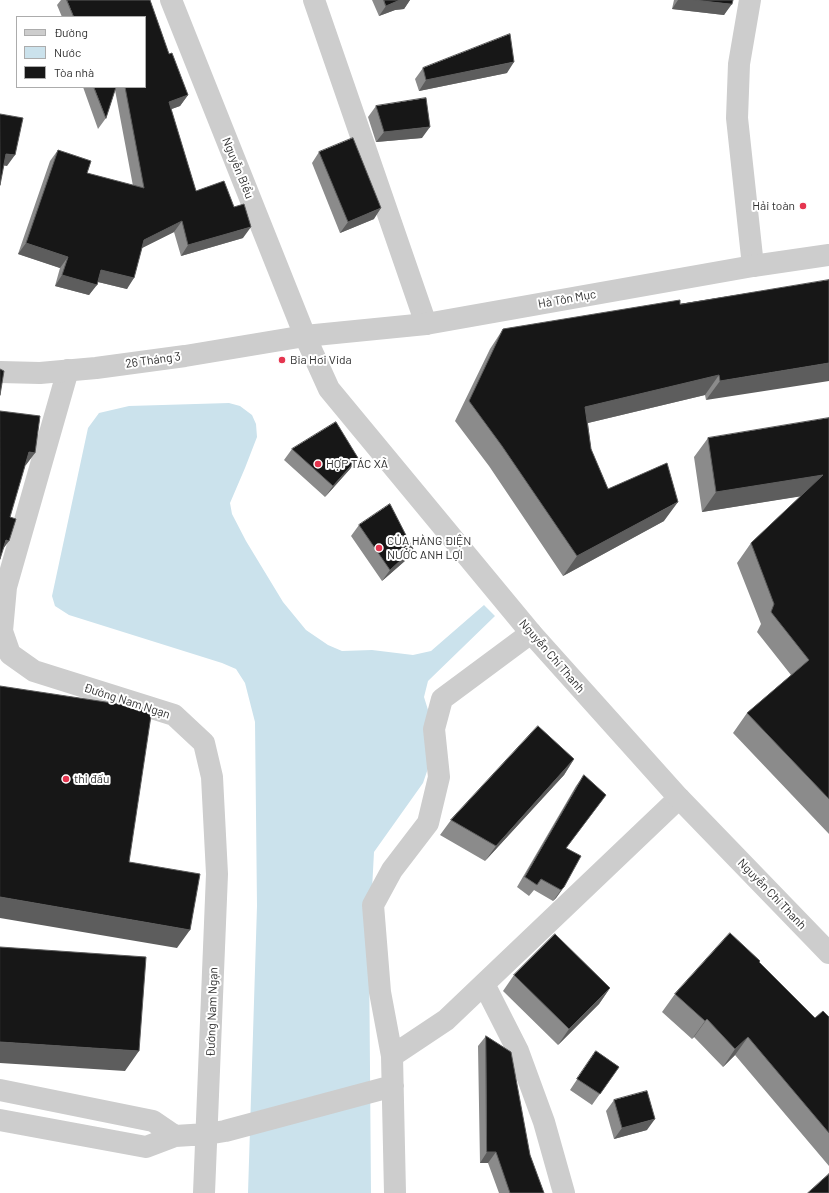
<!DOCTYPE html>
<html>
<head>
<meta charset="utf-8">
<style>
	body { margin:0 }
	#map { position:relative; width:829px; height:1193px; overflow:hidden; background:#fff; font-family:Barlow,sans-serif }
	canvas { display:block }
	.legend { position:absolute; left:16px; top:16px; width:130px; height:72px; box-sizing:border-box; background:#fff; border:1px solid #acacac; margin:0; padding:5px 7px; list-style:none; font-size:12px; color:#303030 }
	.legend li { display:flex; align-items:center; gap:8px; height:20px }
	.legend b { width:20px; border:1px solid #acacac }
</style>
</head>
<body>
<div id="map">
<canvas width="829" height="1193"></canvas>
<ul class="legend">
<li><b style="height:5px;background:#cdcdcd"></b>Đường</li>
<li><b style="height:11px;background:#cbe2ec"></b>Nước</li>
<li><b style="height:11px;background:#171717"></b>Tòa nhà</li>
</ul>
</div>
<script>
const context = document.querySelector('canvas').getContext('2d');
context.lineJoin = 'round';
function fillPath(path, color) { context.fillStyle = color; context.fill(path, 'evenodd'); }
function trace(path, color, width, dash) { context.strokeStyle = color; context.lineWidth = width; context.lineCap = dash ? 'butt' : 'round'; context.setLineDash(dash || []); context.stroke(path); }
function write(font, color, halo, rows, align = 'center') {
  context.font = font + ' Barlow,sans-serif'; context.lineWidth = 4; context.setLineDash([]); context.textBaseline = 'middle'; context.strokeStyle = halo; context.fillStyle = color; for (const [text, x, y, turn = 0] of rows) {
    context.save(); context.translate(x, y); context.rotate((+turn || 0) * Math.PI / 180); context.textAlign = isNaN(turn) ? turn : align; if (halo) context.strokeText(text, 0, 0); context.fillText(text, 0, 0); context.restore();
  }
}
fillPath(new Path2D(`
	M229 403 240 406 252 415 256 424 257 437 245 468 230 503 232 514 246 541 283 602 306 630 328 645 342 651 372 650 413 655 431 651 484 605 495 616 428 681 424 697 433 726 435 748 423 783 374 852 369 946 371 1193H248L257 906 255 722 245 683 236 669 222 663 69 615 55 606 52 596 88 428 99 413 129 406Z`), '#cbe2ec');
trace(new Path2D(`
	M314 0 426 324
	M750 0 739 64 737 118 753 266
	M68 370 6 587 2 631 10 654 34 671 174 715 204 743 212 777 217 874 204 1193
	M484 984 518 1051 544 1122 564 1193
	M392 1056 446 1020 679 798
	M0 1090 153 1121 175 1136 146 1147 0 1120
	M175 1136 207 1134 225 1131 393 1086
	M395 1193 392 1056 380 992 373 905 392 870 428 823 439 777 434 729 442 699 531 633`), '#cdcdcd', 22);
trace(new Path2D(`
	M171 0 305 336 329 389 531 633 679 798 829 953
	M0 372 40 373 96 368 185 356 305 336 426 324 753 266 829 255`), '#cdcdcd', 22);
fillPath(new Path2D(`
	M61 0H150L169 54 188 95 180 106 171 109 196 191 243 238 181 256 174 232 142 248 127 289 98 282 89 295 55 286 60 268 18 254 50 161 58 150 87 173 133 186 115 90 106 118 98 129 83 87H145V17H62L57 5Z
	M372 0H410L404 9 395 10 379 16Z
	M674 0H733L724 15 672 9Z
	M423 68 507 73 419 91 415 79Z
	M376 106 422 138 376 142 368 117Z
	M319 152 374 219 340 233 312 163Z
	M829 280 706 400 705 395 588 423 591 449 608 489 664 521 563 576 489 466 455 421 490 349 503 329 680 304Z
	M829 418V834L733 733 747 713 791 675 757 632 761 624 737 563 751 543 801 496 702 512 694 457 708 438Z
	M292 449 358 458 350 469 325 497 284 460Z
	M359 525 413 549 406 560 382 581 351 536Z
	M574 759 564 775 485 861 440 835 451 820Z
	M584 775 606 795 566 848 564 887 556 898 553 901 534 890 529 896 517 887 576 786Z
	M759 962 815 1018 829 1017V1166L735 1055 723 1067 694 1037 692 1039 662 1012 675 994Z
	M514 975 610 988 599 1004 558 1045 503 991Z
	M486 1036 530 1155 544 1193H499L488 1163H480L478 1046Z
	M596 1051 619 1067 592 1105 570 1090Z
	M614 1100 647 1130 614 1139 606 1111Z`), '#8b8b8b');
fillPath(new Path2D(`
	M400 0H410L404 9 395 10 379 16 386 6Z
	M678 0H694L732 4 724 15 672 9Z
	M514 62 507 73 419 91 426 80Z
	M188 95 180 106 161 113 169 102Z
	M430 127 422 138 376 142 384 132Z
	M6 154 15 155 7 166 0 165Z
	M381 208 374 219 340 233 348 222Z
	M182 221 174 232 136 251 144 240Z
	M251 227 243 238 181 256 188 245Z
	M26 243 68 257 60 268 18 254Z
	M101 270 134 278 127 289 94 281Z
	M62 275 97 285 89 295 55 286Z
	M829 363V381L706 400 720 381Z
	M719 375 705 395 571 427 585 407Z
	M29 452 35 453 26 465 21 464Z
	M358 458 350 469 325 497 333 486Z
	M823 475 809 495 702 512 716 492Z
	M678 502 664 521 563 576 577 556Z
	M6 540 9 541 0 553Z
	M413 549 406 560 382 581 390 570Z
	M574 759 564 775 485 861 496 846Z
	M564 887 556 898 553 901 561 890Z
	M0 897 190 930 177 948 0 918Z
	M610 988 599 1004 558 1045 569 1029Z
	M707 1019 694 1037 692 1039 705 1021Z
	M748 1037 735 1055 723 1067 735 1049Z
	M0 1042 139 1051 125 1071 0 1063Z
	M655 1119 647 1130 614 1139 622 1128Z
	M487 1152H496L488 1163H480Z`), '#5d5d5d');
const building = new Path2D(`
	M67 0H150L169 54 172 53 188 95 169 102 196 191 224 181 234 207 244 204 251 227 188 245 182 221 144 240 134 278 101 270 97 285 62 275 68 257 26 243 58 150 91 161 87 173 144 188 125 87H145V17H74Z
	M384 0H400L386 6Z
	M694 0H733L732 4Z
	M510 34 514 62 426 80 423 68Z
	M94 87H116L106 118Z
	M426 98 430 127 384 132 376 106Z
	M0 114 23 118 15 155 6 154 0 185Z
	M353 138 381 208 348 222 319 152Z
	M829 280V363L720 381 719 375 585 407 591 449 608 489 667 463 678 502 577 556 502 446 469 401 503 329 680 300V304Z
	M0 369 4 371 0 395Z
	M0 411 40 416 35 453 29 452 10 517 16 519 9 541 6 540 0 559Z
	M829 418V799L747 713 809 660 771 612 774 604 751 543 823 475 716 492 708 438Z
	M336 422 358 458 333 486 292 449Z
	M390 504 413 549 390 570 359 525Z
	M0 686 152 709 129 862 200 874 190 930 0 897Z
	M538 726 574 759 496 846 451 820Z
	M584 775 606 795 566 848 581 856 564 887 561 890 541 879 537 885 525 877Z
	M730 933 760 961 759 962 815 1018 823 1011 829 1017V1133L748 1037 735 1049 707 1019 705 1021 675 994Z
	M555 934 610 988 569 1029 514 975Z
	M0 947 146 957 139 1051 0 1042Z
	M486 1036 511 1052 530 1155 544 1193H510L496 1152H487Z
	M596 1051 619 1067 600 1094 577 1079Z
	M647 1091 655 1119 622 1128 614 1100Z
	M829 1174V1193H808Z`);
fillPath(building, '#171717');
trace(building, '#5d5d5d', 1);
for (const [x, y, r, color] of [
	[803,206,4,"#e5354f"],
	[282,360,4,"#e5354f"],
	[318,464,4,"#e5354f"],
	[379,548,4,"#e5354f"],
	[66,779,4,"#e5354f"]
]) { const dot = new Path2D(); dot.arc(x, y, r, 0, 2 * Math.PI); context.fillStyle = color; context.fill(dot); trace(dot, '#fff', 1.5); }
write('12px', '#303030', '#fff', [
	["Nguyễn Biểu",238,168,68],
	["Hà Tôn Mục",567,299,-10],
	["26 Tháng 3",153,360,-8],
	["Nguyễn Chí Thanh",552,656,49],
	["Đường Nam Ngạn",127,701,18],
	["Nguyễn Chí Thanh",772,894,46],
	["Đường Nam Ngạn",212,1012,-88]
]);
write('12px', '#303030', '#fff', [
	["Hải toàn",795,206,"right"],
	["Bia Hơi Vida",290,360],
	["HỢP TÁC XÃ",326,464],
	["CỦA HÀNG ĐIỆN",387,541],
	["NƯỚC ANH LỢI",387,555],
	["thi đấu",74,779]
], 'left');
</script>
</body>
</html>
